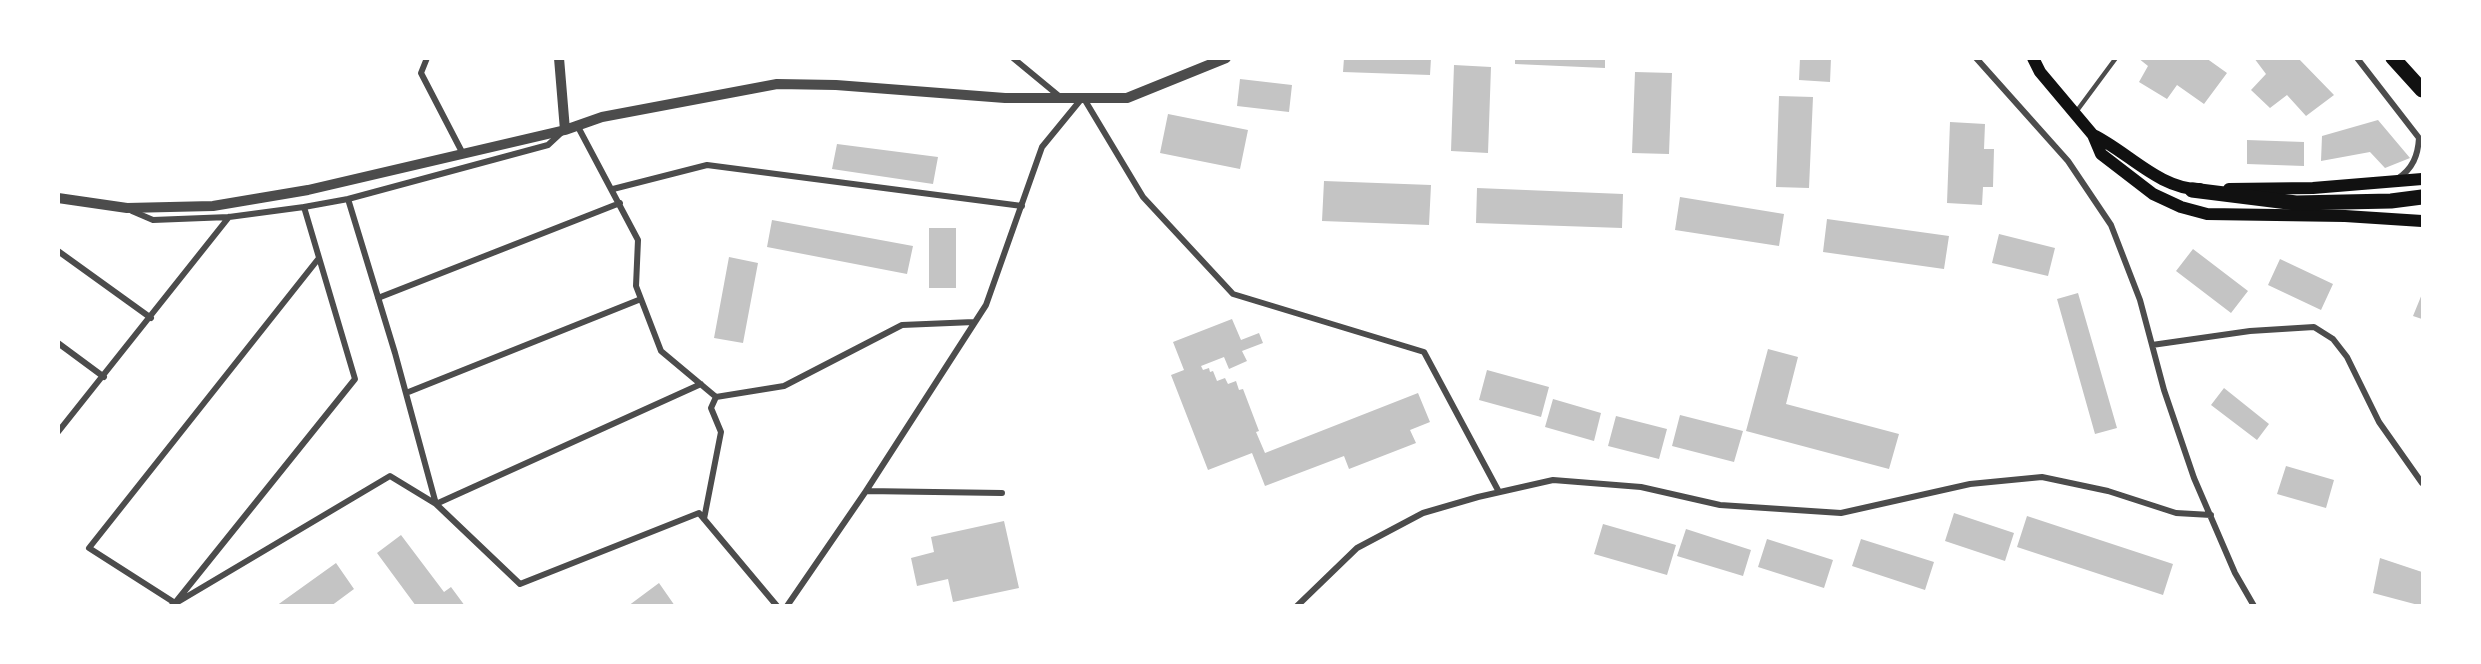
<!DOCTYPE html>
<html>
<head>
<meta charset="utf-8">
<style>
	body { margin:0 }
	#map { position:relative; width:2481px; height:664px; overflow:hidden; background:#fff; font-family:"Work Sans",sans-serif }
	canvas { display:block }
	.frame { position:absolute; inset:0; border:60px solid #fff; pointer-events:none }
</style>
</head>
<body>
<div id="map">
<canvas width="2481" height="664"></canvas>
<div class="frame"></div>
</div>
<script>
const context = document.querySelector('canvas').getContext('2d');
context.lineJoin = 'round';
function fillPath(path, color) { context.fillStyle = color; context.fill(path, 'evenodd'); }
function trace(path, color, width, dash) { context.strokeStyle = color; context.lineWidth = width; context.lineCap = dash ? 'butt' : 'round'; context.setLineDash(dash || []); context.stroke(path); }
fillPath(new Path2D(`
	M1344 58H1431L1430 75 1343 72Z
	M1515 58H1605V68L1515 64Z
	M1800 58H1831L1830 82 1799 80Z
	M2138 58H2206L2227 73 2204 104 2177 85 2167 99 2139 82 2148 66Z
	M2254 58H2298L2334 95 2306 116 2287 95 2270 108 2251 90 2266 74Z
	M1454 65 1491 67 1488 153 1451 151Z
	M1635 72 1672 73 1669 154 1632 153Z
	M1240 79 1292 85 1289 112 1237 106Z
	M1779 96 1813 97 1809 188 1776 187Z
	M1168 114 1248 130 1240 169 1160 153Z
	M2378 120 2410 158 2385 168 2370 152 2321 161 2322 136Z
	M1950 122 1985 124 1984 149H1994L1993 187H1983L1982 205 1947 203Z
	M2247 140 2304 142V166L2247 164Z
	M837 144 938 157 933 184 832 169Z
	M1324 181 1431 185 1429 225 1322 221Z
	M1477 188 1623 194 1622 228 1476 223Z
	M1680 197 1784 214 1779 246 1675 230Z
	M1827 219 1949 236 1944 269 1823 252Z
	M772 220 913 246 907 274 767 247Z
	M929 228H956V288H929Z
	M1999 234 2055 248 2048 276 1992 263Z
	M2193 249 2248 291 2231 313 2176 271Z
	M729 257 758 263 743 343 714 338Z
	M2280 259 2333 284 2321 310 2268 285Z
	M2078 293 2117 428 2095 434 2057 299Z
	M2422 294V319L2413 316Z
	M1232 319 1241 340 1259 333 1263 343 1242 351 1247 361 1229 369 1224 357 1201 366 1203 370 1209 368 1210 372 1213 371 1217 381 1225 378 1228 384 1236 381 1239 390 1243 389 1259 431 1256 432 1265 453 1418 393 1430 422 1410 430 1416 443 1349 469 1344 456 1265 486 1252 453 1208 470 1171 375 1184 370 1173 342Z
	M1768 349 1798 357 1786 404 1899 434 1889 469 1746 431Z
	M1487 370 1549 387 1541 417 1479 400Z
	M2224 388 2269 424 2257 440 2211 405Z
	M1553 399 1601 413 1594 441 1545 427Z
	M1680 415 1743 431 1734 462 1672 446Z
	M1616 416 1667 429 1659 459 1608 446Z
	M2286 466 2334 480 2326 508 2277 494Z
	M1954 513 2014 533 2005 561 1945 541Z
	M2027 516 2173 564 2163 595 2017 547Z
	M1004 521 1019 588 953 602 948 579 917 586 911 558 934 552 931 537Z
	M1603 524 1676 545 1667 575 1594 554Z
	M1686 529 1751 550 1743 576 1677 556Z
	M401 535 444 592 451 587 465 606H416L377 553Z
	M1767 539 1833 560 1824 588 1758 567Z
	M1861 539 1934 562 1925 590 1852 566Z
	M2380 558 2422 572V606L2373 593Z
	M336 563 354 589 331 606H276Z
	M659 583 675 606H628Z`), '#c4c4c4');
trace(new Path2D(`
	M2076 112 2116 58`), '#4c4c4c', 4.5);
trace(new Path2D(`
	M427 58 421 73 462 152
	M1013 58 1059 96
	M1976 58 2068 161 2111 225 2140 300 2164 390 2194 478 2235 573 2254 606
	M2357 58 2419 138C2418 155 2413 169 2397 179
	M577 125 638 240 636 286 661 351 716 397 784 386 902 325 974 322
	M613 189 707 165 1022 206
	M348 199 395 353 436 504 701 384
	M304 207 355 379 175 603 89 548 319 258
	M132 211 153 220 229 217 304 207 348 199 548 145 562 132
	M58 251 151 318
	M378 298 620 203
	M58 343 104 377
	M2152 345 2250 331 2314 327 2333 339 2347 357 2379 422 2422 483
	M406 393 641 299
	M58 432 229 217
	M866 491 1002 493
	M704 519 721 432 711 408 716 397
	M171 606 390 476 436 504 520 584 699 513 777 606
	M787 606 866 491 986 305 1042 147 1083 97 1143 197 1233 294 1424 352 1499 492
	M1297 606 1357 548 1423 513 1478 497 1553 480 1641 487 1720 505 1841 513 1970 484 2042 477 2108 491 2176 513 2211 515`), '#4c4c4c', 6);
trace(new Path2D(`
	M559 58 565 130
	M58 198 127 208 213 206 308 190 565 130 602 117 777 84 836 85 1005 98H1127L1226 58`), '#4c4c4c', 10);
trace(new Path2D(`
	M2033 58 2040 72 2093 135 2101 154 2153 194 2181 207 2207 214 2345 216 2422 221
	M2093 135C2127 151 2160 190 2200 189
	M2229 189 2313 188 2422 179`), '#111', 12);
trace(new Path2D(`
	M2393 58 2422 90
	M2192 190 2296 203 2391 201 2422 197`), '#111', 15);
</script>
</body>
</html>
